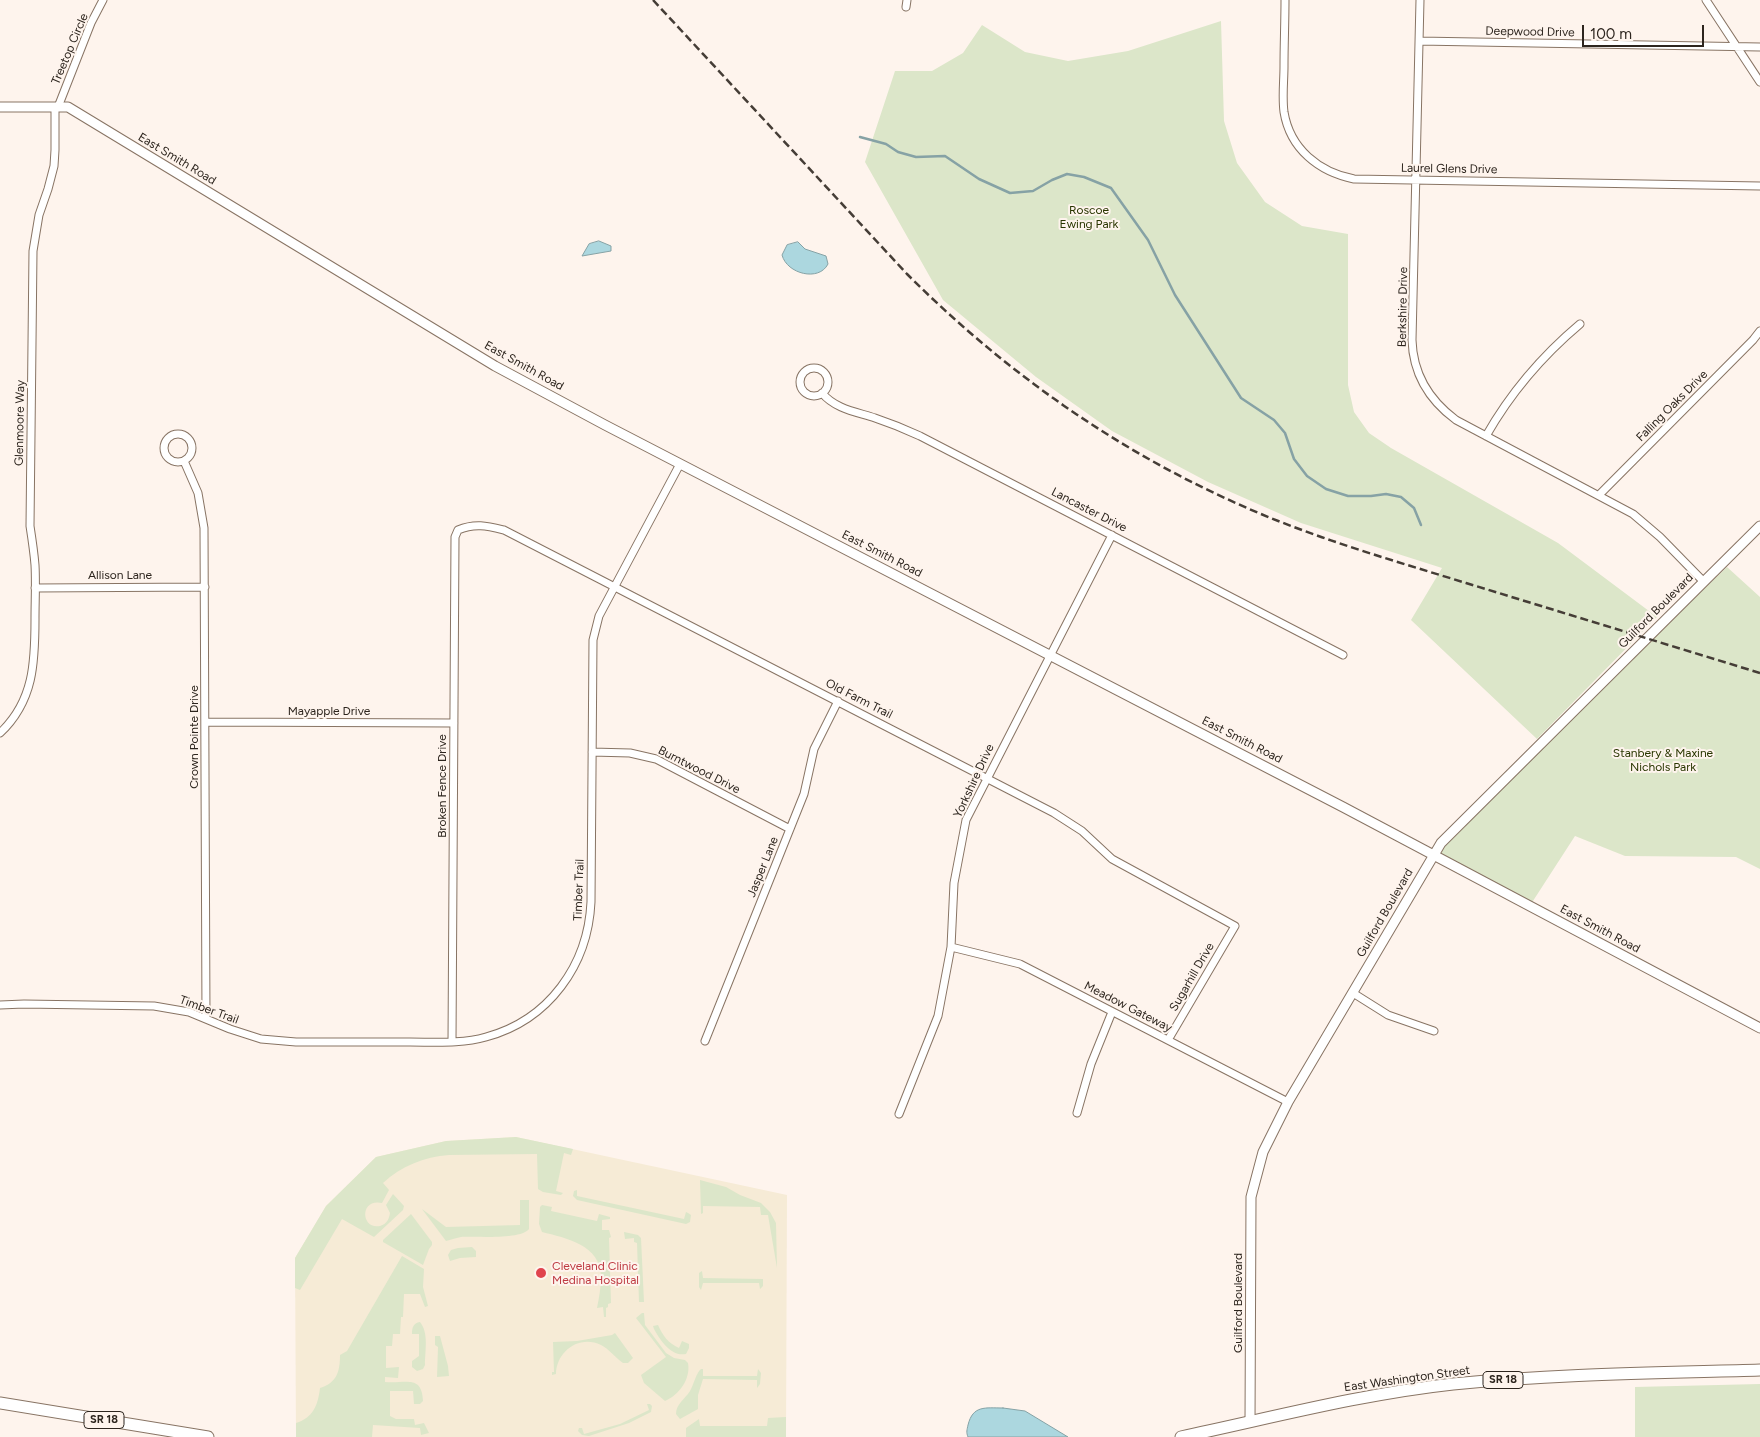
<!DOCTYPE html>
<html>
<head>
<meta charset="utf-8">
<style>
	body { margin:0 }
	#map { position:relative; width:1760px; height:1437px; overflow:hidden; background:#fef4ed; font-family:Figtree,sans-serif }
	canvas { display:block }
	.scale { position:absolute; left:1582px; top:25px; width:122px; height:22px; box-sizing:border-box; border:2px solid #2d251e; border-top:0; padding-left:6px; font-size:15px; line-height:18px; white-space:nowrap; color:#2d251e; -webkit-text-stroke:4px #fef4ed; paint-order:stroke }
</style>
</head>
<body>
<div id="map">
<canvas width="1760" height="1437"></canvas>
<div class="scale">100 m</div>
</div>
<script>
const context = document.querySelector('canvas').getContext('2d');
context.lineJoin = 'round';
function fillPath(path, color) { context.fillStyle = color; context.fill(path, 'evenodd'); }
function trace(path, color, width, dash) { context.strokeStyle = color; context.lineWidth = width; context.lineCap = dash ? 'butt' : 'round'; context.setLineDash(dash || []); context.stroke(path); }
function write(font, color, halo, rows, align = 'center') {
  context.font = font + ' Figtree,sans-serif'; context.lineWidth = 4; context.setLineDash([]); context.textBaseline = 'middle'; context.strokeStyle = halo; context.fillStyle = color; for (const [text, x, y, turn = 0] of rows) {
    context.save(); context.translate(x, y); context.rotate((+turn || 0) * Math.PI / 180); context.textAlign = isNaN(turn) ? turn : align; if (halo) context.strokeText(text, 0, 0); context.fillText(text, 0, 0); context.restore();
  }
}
fillPath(new Path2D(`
	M516 1137 787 1195 786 1437H296L295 1258 326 1206 376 1157 446 1141Z`), '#f6ebd6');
fillPath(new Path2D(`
	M1221 21 1224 121 1237 163 1265 202 1302 226 1348 234V385L1354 412 1369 433 1391 448 1558 543 1657 617 1537 739 1411 620 1442 568 1301 523 1208 482 1112 431 1036 377 943 300 865 162 895 71H932L963 53 982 25 1025 52 1068 61 1128 51Z
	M1727 567 1760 597V869L1736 857 1625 856 1575 836 1531 904 1436 854 1609 679Z
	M516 1137 573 1149 571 1155 564 1153 556 1191 563 1193 561 1195 543 1192 538 1189 537 1154 449 1155C424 1157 401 1166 383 1183L389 1190 382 1203C359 1198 361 1230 380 1226 387 1224 389 1219 390 1213L386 1205 393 1194 404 1206 403 1210 374 1237 342 1219 300 1290 295 1288V1258L326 1206 376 1157 446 1141Z
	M700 1180 726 1187 740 1195 761 1203 770 1212 776 1223 777 1268 768 1215H761L760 1207 703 1206V1213L701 1214Z
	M577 1190V1196L684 1219 686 1212 688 1213 691 1215 690 1222 686 1224 577 1200 573 1196 574 1191Z
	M520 1200H529V1229C521 1240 475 1236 461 1237 455 1238 451 1240 446 1241L422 1209 446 1227 520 1225Z
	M542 1205 552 1207 551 1211 597 1221 599 1214 610 1217V1219L602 1220V1230H609L611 1237 609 1238 611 1303 608 1304V1307L606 1308V1317H604L603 1307 597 1308C599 1298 601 1287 601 1277 601 1245 566 1238 542 1232L539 1224 540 1207Z
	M411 1214 432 1242V1245L429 1249 423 1265 383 1242V1240Z
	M624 1232 638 1235 641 1238 644 1302H639L637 1243 634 1242V1238L625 1239Z
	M472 1247 476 1251V1257L460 1258 450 1261 448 1255 451 1250 458 1248Z
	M402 1256 424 1269 423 1287 428 1306 425 1307 420 1294H404L403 1317H401L400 1334H393L392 1346H386V1368L399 1367 398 1378 385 1377V1382C405 1384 422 1374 423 1401L420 1404H414L413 1391H390V1416L396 1419H414L415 1425 424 1423 429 1433 421 1435 420 1428 373 1425 372 1437H296V1423C313 1418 318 1405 320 1388 337 1383 340 1371 340 1355L347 1351Z
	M702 1271 703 1278 763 1279V1286L760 1289 759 1283H703L701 1290 699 1287V1273Z
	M642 1313H644L645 1325 666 1353 674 1358 685 1360 688 1363C691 1379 679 1395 665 1401L644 1383 641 1375 666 1357 636 1318Z
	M420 1322C429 1333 425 1351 425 1365L423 1369 417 1371 412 1367V1361L419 1356V1334H412C412 1328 413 1323 420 1322Z
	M658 1325C663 1336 668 1343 679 1348L682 1341 689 1344V1348L686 1354C671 1357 660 1340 654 1329L653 1326Z
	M615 1333 633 1358 628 1363H623C616 1358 609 1349 601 1345 579 1334 556 1352 556 1374L552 1375V1372H554L553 1342 577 1341 612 1335Z
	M435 1336H440L448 1366 449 1376 437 1377 438 1347 435 1345Z
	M701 1369H703V1376H757L758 1369 761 1373 760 1384 757 1388V1380L703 1379 698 1395V1409L680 1419 676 1414C676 1404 685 1399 690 1391 694 1384 696 1373 701 1369Z
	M1760 1384V1437H1635V1387Z
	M647 1404H650L652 1406 651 1412 629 1423 589 1436 582 1435 578 1431 579 1428H582L584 1434 620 1424 649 1410Z
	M786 1417V1437H686V1428L699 1419 700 1426H767L768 1418Z`), '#dce6c9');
const water = new Path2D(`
	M599 241 611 246V251L582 256 589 244Z
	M798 242 805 249 826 256 828 264C819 282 787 274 782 255L787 245Z
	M1003 1408 1025 1411 1068 1437H968C966 1432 967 1430 968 1425 973 1405 985 1408 1003 1408Z`);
fillPath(water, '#acd7df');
trace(water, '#86a2a5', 1);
trace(new Path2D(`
	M860 137 886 144 898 152 916 157 945 156 979 179 1010 193 1033 191 1052 180 1067 174 1084 177 1111 188 1148 240 1175 295 1241 398 1274 420 1285 433 1294 459 1307 476 1326 489 1348 496H1371L1386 494 1401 497 1414 508 1421 525`), '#86a2a5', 2.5);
const minor = new Path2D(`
	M1285 0C1285 22 1284 44 1284 66 1284 81 1282 97 1284 112 1290 149 1319 172 1354 179L1760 186
	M1420 0 1412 340C1413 374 1429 400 1456 420L1633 514 1660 537 1704 582
	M1706 0 1760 82
	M906 7 907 0
	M1419 41 1760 47
	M58 107 91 23 103 0
	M800 382a14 14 0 1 1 28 0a14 14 0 1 1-28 0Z
	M822 393C835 409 857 412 875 418 890 423 905 429 920 436L1343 655
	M164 448a14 14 0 1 1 28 0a14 14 0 1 1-28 0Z
	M1486 436C1511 392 1542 356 1580 324
	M184 461 198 493 204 528 206 1018
	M1599 495 1753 340 1760 331
	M35 588 205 587
	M205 722 454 723
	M0 733C34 701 35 662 35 619 35 601 36 583 35 565 34 552 32 539 30 526L33 251 39 215 48 189 54 166 55 150V107
	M592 752 630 753 656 759 790 829
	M951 947 1020 964 1288 1102
	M1353 993 1388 1015 1434 1031
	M0 1005 24 1004 154 1006 189 1012 230 1029 261 1039 296 1042C334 1042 372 1042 410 1042 436 1042 462 1044 486 1037 549 1020 588 965 591 902L593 640 599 616 680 464
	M705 1041 804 794 814 749 838 701
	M452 1042 455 537 458 530C475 523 487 526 504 530L1054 813 1082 831 1112 859 1235 926 1168 1040
	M1077 1113 1091 1064 1112 1012
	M899 1114 938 1016 951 947 954 883 966 820 1112 535`);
const tertiary = new Path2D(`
	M0 107H68L495 366 605 425 1343 807 1760 1028
	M1250 1422 1251 1197 1263 1152 1288 1102 1441 843 1760 526`);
const trunk = new Path2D(`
	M0 1403 208 1437
	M1181 1437C1271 1418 1361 1394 1453 1384 1555 1374 1658 1373 1760 1370`);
trace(minor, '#887464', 9);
trace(tertiary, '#887464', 11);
trace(trunk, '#887464', 13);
trace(minor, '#fff', 7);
trace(tertiary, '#fff', 9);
trace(trunk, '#fff', 11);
trace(new Path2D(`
	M653 0 907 274C1000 367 1107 444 1227 499 1304 535 1385 558 1466 583 1564 613 1662 643 1760 673`), '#453d36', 2.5, [8, 4]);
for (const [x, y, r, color] of [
	[541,1273,6,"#e0444e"]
]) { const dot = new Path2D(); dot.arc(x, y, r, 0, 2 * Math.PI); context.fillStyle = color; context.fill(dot); trace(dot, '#fef4ed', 2); }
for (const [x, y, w] of [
	[1503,1380,40],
	[104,1420,40]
]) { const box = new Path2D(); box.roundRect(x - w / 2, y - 8.5, w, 17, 4); context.fillStyle = '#fef4ed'; context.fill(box); trace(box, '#2d251e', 1); }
write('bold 11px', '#2d251e', null, [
	["SR 18",1503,1380],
	["SR 18",104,1420]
]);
write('12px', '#2d251e', '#fef4ed', [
	["Deepwood Drive",1530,32,1],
	["Treetop Circle",70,49,-67],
	["East Smith Road",177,159,31],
	["Laurel Glens Drive",1449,169,1],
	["Berkshire Drive",1403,307,-89],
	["East Smith Road",524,366,29],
	["Falling Oaks Drive",1672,406,-45],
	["Glenmoore Way",20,423,-89],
	["Lancaster Drive",1089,510,27],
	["East Smith Road",882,554,27],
	["Allison Lane",120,575],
	["Guilford Boulevard",1656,611,-45],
	["Old Farm Trail",859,699,27],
	["Mayapple Drive",329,711],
	["Crown Pointe Drive",194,737,-90],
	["East Smith Road",1242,740,27],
	["Burntwood Drive",699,770,27],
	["Yorkshire Drive",974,781,-65],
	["Broken Fence Drive",442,786,-90],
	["Jasper Lane",763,867,-68],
	["Timber Trail",579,890,-88],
	["Guilford Boulevard",1385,913,-60],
	["East Smith Road",1600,929,28],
	["Sugarhill Drive",1192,977,-60],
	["Meadow Gateway",1128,1007,27],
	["Timber Trail",209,1010,20],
	["Guilford Boulevard",1238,1303,-90],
	["East Washington Street",1407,1379,-8]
]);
write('12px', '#293600', '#fef4ed', [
	["Roscoe",1089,210],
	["Ewing Park",1089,224],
	["Stanbery & Maxine",1663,753],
	["Nichols Park",1663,767]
]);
write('12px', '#be3a42', '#fef4ed', [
	["Cleveland Clinic",552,1266],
	["Medina Hospital",552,1280]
], 'left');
</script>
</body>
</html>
